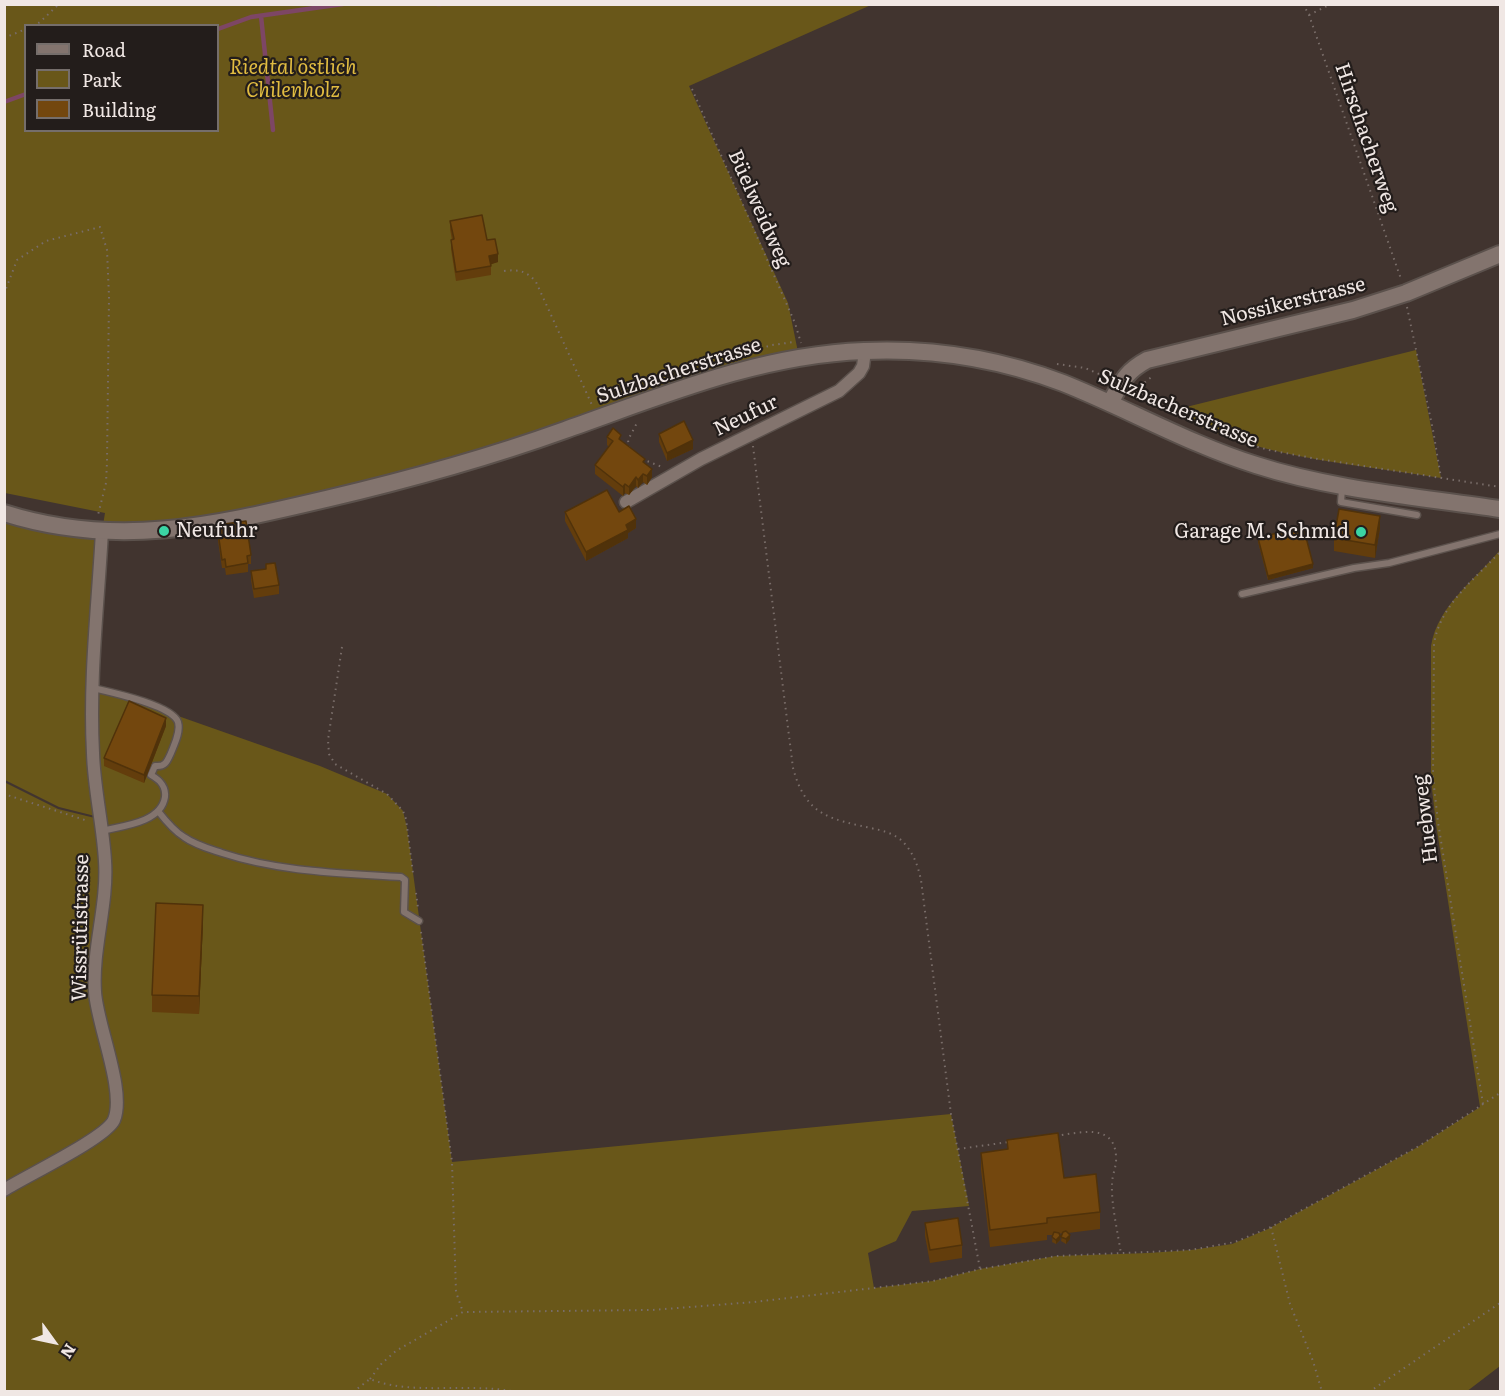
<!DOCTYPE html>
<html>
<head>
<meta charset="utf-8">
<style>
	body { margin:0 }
	#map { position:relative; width:1505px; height:1396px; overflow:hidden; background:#41342f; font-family:Literata,serif }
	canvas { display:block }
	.frame { position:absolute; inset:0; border:6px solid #f0e7e4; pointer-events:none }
	.legend { position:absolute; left:24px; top:24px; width:195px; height:108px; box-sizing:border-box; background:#231d1b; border:2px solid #756e6b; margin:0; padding:8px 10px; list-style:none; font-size:18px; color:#f0e7e4 }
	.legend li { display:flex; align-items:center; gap:12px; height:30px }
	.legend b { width:30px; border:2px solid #756e6b }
	.north { position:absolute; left:24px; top:1312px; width:60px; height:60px; -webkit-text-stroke:4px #231d1b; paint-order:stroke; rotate:123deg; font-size:16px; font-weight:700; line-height:24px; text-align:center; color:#f0e7e4 }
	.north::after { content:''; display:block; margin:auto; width:21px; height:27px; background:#f0e7e4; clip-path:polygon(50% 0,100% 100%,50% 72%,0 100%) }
</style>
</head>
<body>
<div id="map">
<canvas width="1505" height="1396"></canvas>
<div class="frame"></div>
<ul class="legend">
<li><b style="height:8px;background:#83746e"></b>Road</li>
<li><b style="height:16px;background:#695719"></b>Park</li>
<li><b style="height:16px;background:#73470e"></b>Building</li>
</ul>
<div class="north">N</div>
</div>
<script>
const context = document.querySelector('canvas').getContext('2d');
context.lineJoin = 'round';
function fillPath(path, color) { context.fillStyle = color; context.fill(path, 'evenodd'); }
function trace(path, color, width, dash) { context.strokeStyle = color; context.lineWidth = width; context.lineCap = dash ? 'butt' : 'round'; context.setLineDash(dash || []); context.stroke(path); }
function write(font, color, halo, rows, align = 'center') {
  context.font = font + ' Literata,serif'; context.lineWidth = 4.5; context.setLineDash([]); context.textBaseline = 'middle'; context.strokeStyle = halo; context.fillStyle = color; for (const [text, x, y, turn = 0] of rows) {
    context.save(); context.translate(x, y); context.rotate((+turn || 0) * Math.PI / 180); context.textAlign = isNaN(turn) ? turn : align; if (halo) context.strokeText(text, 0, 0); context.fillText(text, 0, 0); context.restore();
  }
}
fillPath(new Path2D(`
	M5 5H871L689 86 788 303 799 357 597 419 269 512 103 531 93 686 320 766 387 794 403 811 407 828 452 1162 951 1114 969 1206 912 1211 896 1241 868 1253 874 1288 933 1281 980 1269 1056 1256 1148 1253 1191 1250 1232 1244 1268 1229 1416 1148 1480 1107 1436 824 1431 780V646C1438 605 1475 580 1500 550V1366L1466 1392 5 1391 4 782 58 809 95 818V816L59 807 5 780V513L102 531 105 513 5 493ZM26 26H218V130H26Z
	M1416 350 1441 478C1349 463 1252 458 1170 411Z`), '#695719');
trace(new Path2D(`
	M437 4H441
	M261 16 273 130
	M218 29 251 17 343 4
	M4 102 26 94`), '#7d4665', 4.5);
const lane = new Path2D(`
	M1342 489 1341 502 1417 515
	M1242 594 1354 568 1389 563 1500 534
	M93 688C110 692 172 705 178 722 181 732 174 745 171 753 167 762 165 767 155 766L151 775C160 780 166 786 165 797 161 823 122 826 101 831
	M158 811C165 820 174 831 184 837 195 845 210 849 222 853 280 872 341 873 401 877L405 880 404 912 419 921`);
const street = new Path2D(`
	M626 502 701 459 839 391 859 373 863 366 865 351
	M4 1190C26 1176 106 1138 114 1120 126 1091 97 1025 95 992 92 948 108 905 105 861 103 825 94 789 93 753 89 679 98 605 102 531`);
const secondary = new Path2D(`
	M1110 403C1122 382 1125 372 1147 360L1353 310 1406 293 1500 254
	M4 513C117 549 215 525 326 499 407 480 487 458 565 430 664 395 759 355 864 351 931 348 1000 359 1063 383 1128 409 1189 444 1256 465 1333 490 1420 497 1500 509`);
trace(lane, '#5b514c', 9);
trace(street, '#5b514c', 15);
trace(secondary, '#5b514c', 20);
trace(new Path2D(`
	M1303 4 1309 15 1401 279
	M1309 15 1331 4
	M33 26 40 22 59 4
	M4 38 26 29
	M692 89 795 323 801 343
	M504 271C518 269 527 271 536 282L592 405
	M4 294 17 260 46 241 100 227 107 250 109 297 107 462 106 483 98 515
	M1407 307 1433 430 1441 478
	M755 350 772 345 794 342
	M1057 364 1085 368 1106 377
	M1136 391 1154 400 1185 420
	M1139 393 1144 383 1154 375
	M1240 442 1269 450 1312 458 1500 487
	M753 446 793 768C806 817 831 819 875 829 885 831 897 835 904 843 914 854 918 866 921 880L951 1114 980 1269
	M629 448 628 440 638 421
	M642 459 662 467
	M342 647 328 740 329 754 335 764 387 794 403 811 406 819 413 873
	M4 792 10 796 88 821
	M416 893 418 908
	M421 932 452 1162 456 1292 463 1312
	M1483 1104 1438 822 1433 777 1434 644C1440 605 1474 580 1500 552
	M1056 1136C1078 1133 1114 1122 1116 1156 1117 1166 1112 1175 1112 1184 1111 1204 1118 1233 1121 1254
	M958 1149 1009 1142
	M1271 1227 1290 1304 1313 1361 1322 1392
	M370 1379 382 1363 396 1351 463 1312 652 1310 754 1302 933 1281 980 1269 1056 1256 1191 1250 1235 1242 1271 1227 1419 1146 1500 1093
	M353 1392 370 1379C412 1396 470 1382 516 1392
	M1369 1392 1500 1303`), '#796d69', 2, [1.5, 4.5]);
trace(lane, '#83746e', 6);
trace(street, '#83746e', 12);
trace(secondary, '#83746e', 16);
fillPath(new Path2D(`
	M450 221 487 240 498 262 491 264V275L456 281 451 249V240H452L450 229Z
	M659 434 693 449 667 461 659 442Z
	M607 437 621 441 645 463 652 477 647 485 643 482 638 488 636 486 629 495 625 493 623 496 595 474V465L609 447 607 445Z
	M565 512H619L636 528 628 533V538L586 561 565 521Z
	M217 525 251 555V564H248V572L226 575 225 568H222L217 534Z
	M1380 528 1375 558 1334 551V538Z
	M1258 538 1313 568 1268 580 1258 542Z
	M266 564 279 585V594L254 598 251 580V571L266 569Z
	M166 726 144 783 104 766V758Z
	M203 922 199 1014 152 1012V995Z
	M1007 1140 1064 1178 1100 1212V1229L1068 1233 1070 1239 1066 1244 1061 1241 1063 1233 1059 1234 1060 1240 1056 1244 1052 1242 1053 1235H1047V1240L990 1247 981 1170V1153L1007 1149Z
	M925 1223 962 1245V1258L930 1263 925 1236Z`), '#633d0c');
fillPath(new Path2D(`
	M498 254V262L489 265V256Z
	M693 440V449L667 461V453Z
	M652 469V477L647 485V476Z
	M643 474V482L638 488V480Z
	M636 477V486L629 495V487Z
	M625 484V493L623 496V487Z
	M1380 516V528L1375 558V545Z
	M636 519V528L628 533V538L586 561V552L626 525Z
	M1313 564V568L1268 580V576Z
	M166 718V726L144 783V775Z
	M203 905V922L199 1014V996Z
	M1070 1235V1239L1066 1244V1239Z
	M1060 1236V1240L1056 1244V1240Z`), '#50320a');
const building = new Path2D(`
	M482 215 487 240 495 239 498 254 489 256 491 266 456 272 451 240 454 239 450 221Z
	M684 421 693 440 667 453 659 434Z
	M613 428 621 435 619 439 645 459 643 462 652 469 647 476 643 474 638 480 636 477 629 487 625 484 623 487 595 465 613 441 607 437Z
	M607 490 619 512 629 506 636 519 626 525 628 530 586 552 565 512Z
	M1339 509 1380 516 1375 545 1334 538Z
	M246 521 251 555 247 556 248 563 226 567 225 559 222 560 217 525Z
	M1303 526 1313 564 1268 576 1258 538Z
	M275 563 279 585 254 589 251 571 266 569V564Z
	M129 701 166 718 144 775 104 758Z
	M156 903 203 905 199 996 152 995Z
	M1058 1133 1064 1178 1096 1174 1100 1212 1047 1218V1223L990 1230 981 1153 1008 1149 1007 1140Z
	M958 1218 962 1245 930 1250 925 1223Z
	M1066 1231 1070 1235 1066 1239 1061 1237 1063 1232Z
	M1054 1232 1059 1233 1060 1236 1056 1240 1052 1237Z`);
fillPath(building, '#73470e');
trace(building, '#50320a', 1.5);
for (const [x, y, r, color] of [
	[164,531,6,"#3bd4a4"],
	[1361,532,6,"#3bd4a4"]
]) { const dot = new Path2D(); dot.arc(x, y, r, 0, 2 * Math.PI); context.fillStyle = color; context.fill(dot); trace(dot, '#231d1b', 2); }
write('italic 20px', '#e1bc41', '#231d1b', [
	["Riedtal östlich",293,68],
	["Chilenholz",293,91]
]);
write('20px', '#f0e7e4', '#231d1b', [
	["Hirschacherweg",1366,138,71],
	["Büelweidweg",759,209,66],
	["Nossikerstrasse",1293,302,-14],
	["Sulzbacherstrasse",679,371,-18],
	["Sulzbacherstrasse",1178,409,23],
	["Neufur",746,416,-26],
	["Huebweg",1426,819,-97],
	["Wissrütistrasse",81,928,-89]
]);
write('20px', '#f0e7e4', '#231d1b', [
	["Neufuhr",176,531],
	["Garage M. Schmid",1349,532,"right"]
], 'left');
</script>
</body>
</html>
